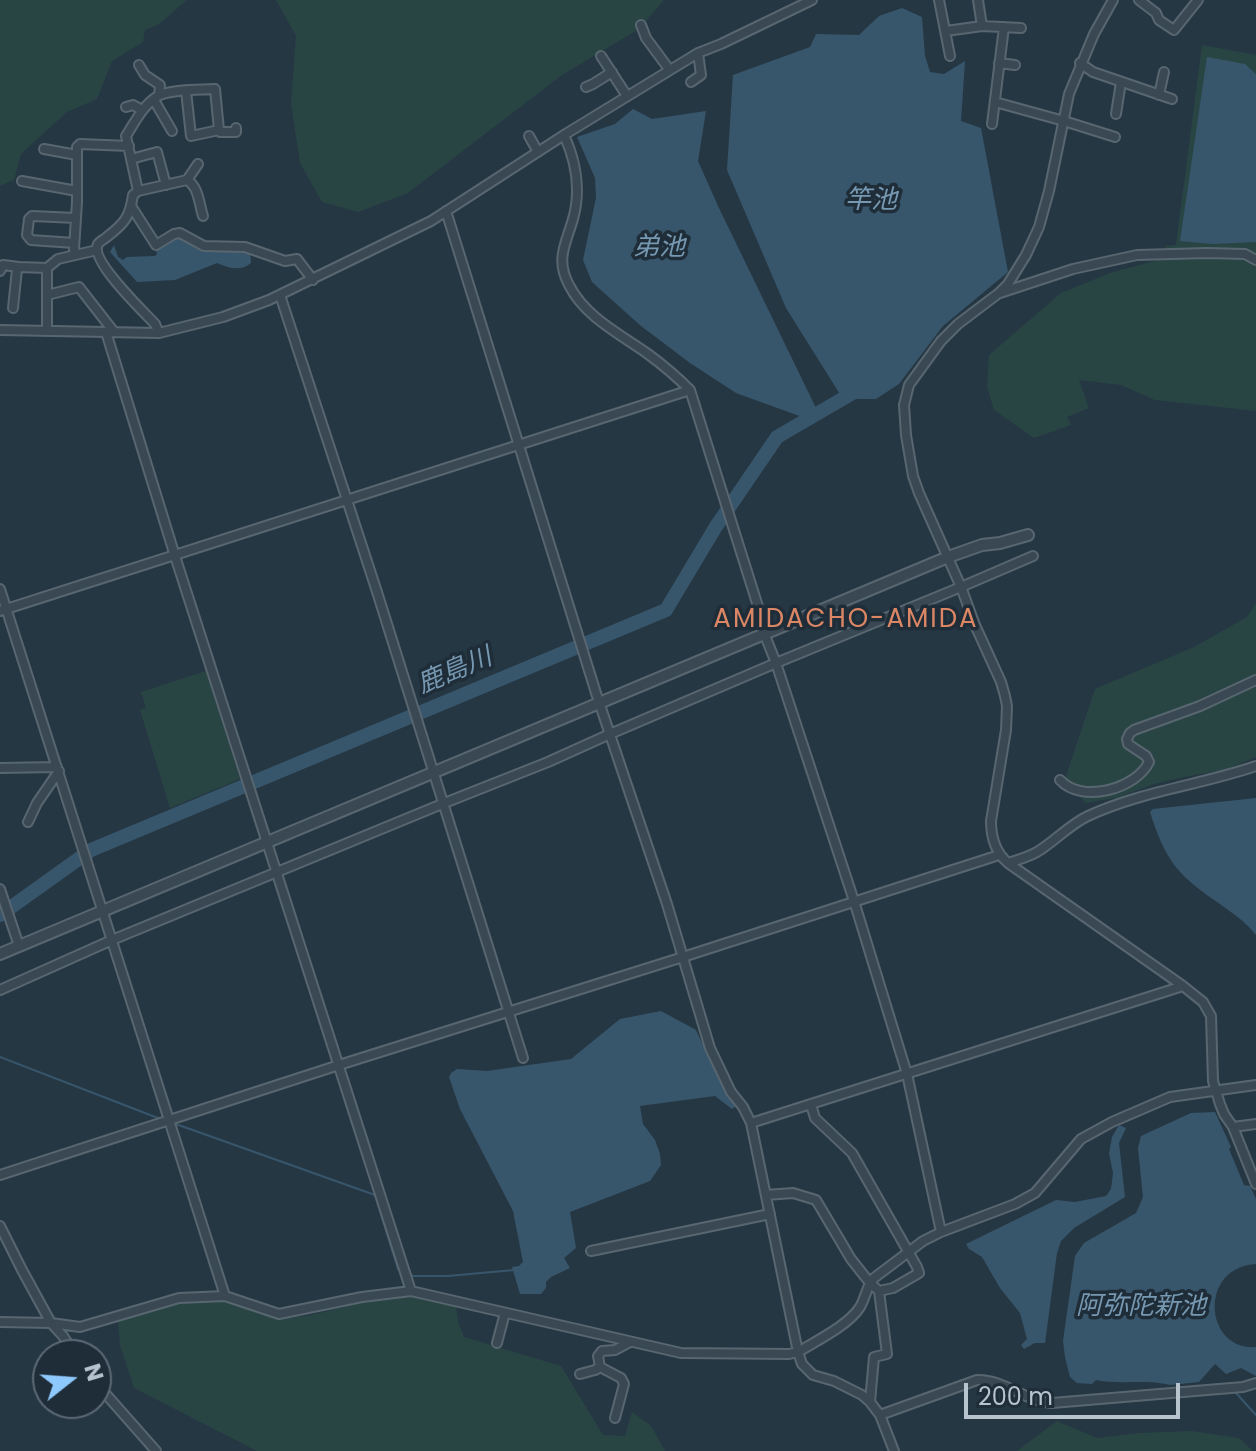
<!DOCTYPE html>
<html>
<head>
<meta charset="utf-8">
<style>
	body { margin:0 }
	#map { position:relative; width:1256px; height:1451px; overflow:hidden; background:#263744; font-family:Poppins,sans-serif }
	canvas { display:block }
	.north { position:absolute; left:32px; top:1339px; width:80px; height:80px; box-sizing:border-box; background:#1f2d39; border:2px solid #5c6974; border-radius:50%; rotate:73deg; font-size:22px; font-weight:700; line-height:32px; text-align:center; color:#b7c3cd }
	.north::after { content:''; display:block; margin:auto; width:28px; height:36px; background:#8dc9fd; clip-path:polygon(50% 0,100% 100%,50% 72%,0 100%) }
	.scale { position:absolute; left:964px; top:1383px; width:216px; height:36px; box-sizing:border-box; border:4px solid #b7c3cd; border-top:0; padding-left:10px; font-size:24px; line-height:28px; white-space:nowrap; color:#b7c3cd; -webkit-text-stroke:6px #1f2d39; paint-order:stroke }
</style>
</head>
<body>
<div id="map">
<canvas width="1256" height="1451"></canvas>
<div class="north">N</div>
<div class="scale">200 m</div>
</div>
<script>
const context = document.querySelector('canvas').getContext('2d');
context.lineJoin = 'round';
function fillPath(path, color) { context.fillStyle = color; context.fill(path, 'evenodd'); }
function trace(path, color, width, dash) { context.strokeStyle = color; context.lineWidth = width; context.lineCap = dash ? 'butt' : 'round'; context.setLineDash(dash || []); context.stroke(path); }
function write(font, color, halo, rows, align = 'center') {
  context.font = font + ' Poppins,"Noto Sans JP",sans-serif'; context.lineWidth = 7; context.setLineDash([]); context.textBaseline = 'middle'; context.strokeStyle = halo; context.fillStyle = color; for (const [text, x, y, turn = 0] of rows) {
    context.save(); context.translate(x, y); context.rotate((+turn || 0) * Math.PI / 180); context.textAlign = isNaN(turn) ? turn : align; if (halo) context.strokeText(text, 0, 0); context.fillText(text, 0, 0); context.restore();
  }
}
fillPath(new Path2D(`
	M0 0H187L159 24 145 30 143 42 112 61 97 99 67 112 21 154 14 180 0 186Z
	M276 0H664L639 29 562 75 408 193 358 212 322 202 300 163 291 103 296 36Z
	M1202 45 1256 55V411L1155 400 1121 385 1079 380 1089 408 1067 417 1071 425 1034 438 994 410 987 387 989 355 1061 293 1110 273 1169 257 1165 246 1176 245Z
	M1256 603V757L1224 770 1189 776 1154 784 1116 798 1086 803 1064 782 1095 689 1194 647 1247 617Z
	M206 671 240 779 170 808 140 710 146 708 141 692Z
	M413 1295 456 1305 458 1322 464 1337 561 1366 603 1435 625 1436 632 1412 651 1426 665 1451H257L134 1388 120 1345 118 1321 178 1302 224 1300 277 1319 307 1316 383 1298Z
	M1057 1421 1097 1438 1139 1433 1192 1431 1239 1438 1253 1451H1017Z`), '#284544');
fillPath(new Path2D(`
	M902 8 922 17 925 56 930 72 944 74 965 61 961 121 981 128 1008 272 943 326 899 384 876 399H843L786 308 727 170 733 75 810 47 816 34 859 35 879 16Z
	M1207 57 1245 64 1256 74V242L1213 244 1180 241Z
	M633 109 652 119 706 111 698 161 718 206 815 406 816 411 805 418 736 393 690 363 641 326 592 282 583 260 596 198 595 178 577 137 615 124Z
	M178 236 207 250 250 251 251 263C240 272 229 268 217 263L175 280 137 282 110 252 114 245 118 257 123 260 127 257 155 256 157 254 156 249Z
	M1256 798V935C1245 921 1231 912 1217 902 1176 874 1165 859 1150 812L1153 809Z
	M661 1011 696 1030 724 1090 736 1106 732 1109 715 1096 640 1106 643 1124 655 1140 660 1154 661 1165 650 1181 570 1212 576 1248 564 1258 570 1268 551 1277 546 1282V1288L541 1294H520L512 1267 519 1266 523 1262 513 1211 460 1109 449 1077 451 1073 457 1069 487 1071 571 1059 620 1019Z
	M1215 1112 1231 1147 1229 1149 1244 1185 1250 1186 1256 1199V1264C1198 1267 1204 1351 1256 1347V1376L1241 1368 1226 1374 1215 1364 1199 1382 1170 1385C1147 1379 1121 1385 1096 1380L1092 1384 1077 1383 1070 1377 1065 1357 1063 1341 1075 1256 1084 1243 1136 1213 1143 1197 1138 1148 1141 1136 1191 1113Z
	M1119 1125 1126 1128 1119 1143 1125 1197 1074 1228 1061 1241 1057 1253 1045 1343H1035L1024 1349 1021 1345 1027 1339 1020 1313 1000 1288 982 1257 969 1249 966 1244 1056 1200 1075 1202 1106 1196 1111 1189 1113 1173 1109 1153 1112 1137Z`), '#38566b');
trace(new Path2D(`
	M0 1057 163 1120
	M173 1123 375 1195 398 1269 400 1270
	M410 1274 413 1276H448L514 1270
	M1236 1393 1256 1415`), '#38566b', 2);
trace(new Path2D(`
	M0 915 91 850 666 610 715 528 777 437 856 391`), '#38566b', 14);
const minor = new Path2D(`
	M939 0 950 56
	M978 0 982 26
	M1113 0 1094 34 1069 94 1049 191 1039 227 1026 255 1008 284 999 293 958 324 941 341 909 385 904 405 906 435 913 476 919 493 961 587 975 625 1001 682 1005 696 1007 706 1006 730 991 821C991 838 995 852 1008 863L1183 986 1203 1002 1211 1016 1213 1081 1220 1104 1224 1114 1233 1127 1256 1184
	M1139 0 1156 13 1159 20 1174 30 1198 0
	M641 25 646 38 669 69
	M946 31 982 26 1021 28
	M601 56 627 96
	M999 63 1015 65
	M1080 63 1093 72 1172 99
	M139 65 145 75 160 85 159 95
	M691 82 701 75 698 53
	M586 87 593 84 612 72
	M1159 95 1164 72
	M154 100 172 131
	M995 102 1064 121 1115 137
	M126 107 133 105 142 110
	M1116 114 1121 82
	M992 124 1004 27
	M219 130 220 132H236V128
	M564 135C576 161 581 191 573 219 566 244 555 259 569 285 585 317 620 334 648 354 663 365 677 377 690 390L761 616 764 633 776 663 854 901 907 1074 941 1232
	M529 136 538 152
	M44 149 77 155
	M131 159 157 152 166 185
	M187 180C199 187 199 204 203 216
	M22 181 77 191
	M138 191 187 180 198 164
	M131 206 156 245 174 234 180 233 204 246 245 247 285 261 297 259 313 280
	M446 211 596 693 667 904 710 1048 731 1092 743 1107 751 1123 798 1352 802 1364 813 1375 834 1381 862 1395 870 1402 880 1415 894 1451
	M74 243 31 240 27 235 29 219 32 216 76 218
	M75 255 74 249 77 202V147L80 144 129 146
	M0 271 3 265 19 267
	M1000 293 1073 269 1137 255 1207 253 1245 254 1256 260
	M47 295 79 287 114 332
	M280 295 378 595 523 1058
	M13 308 17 269 19 267 47 268
	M0 330 159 333 223 317 269 300 431 221 564 135 698 53 721 44 812 0
	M47 330V268L58 259 97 250
	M106 332 175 556 411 1291
	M159 333 155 324C144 312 89 260 98 244 100 241 105 239 108 236 125 223 130 216 133 195L138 191 126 136C135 122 143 105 158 96 170 89 200 90 215 89L219 130 191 136 186 91
	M0 589 225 1296
	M0 611 690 390
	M0 768 57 767
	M1060 780C1082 804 1136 789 1149 762L1146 756 1128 744 1127 739 1130 733 1134 730 1200 706 1256 680
	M28 822 37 803 59 771
	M1008 863C1018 860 1028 857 1037 852 1055 841 1069 825 1088 816 1142 791 1201 785 1256 766
	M0 889 19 946
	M0 990 112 940 442 804 548 762 610 734 776 663 961 587 1033 556
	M811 1105 815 1118 852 1153 917 1267 919 1273 893 1288 879 1291
	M751 1123 1183 986
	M1233 1127 1256 1124
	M0 1175 339 1065 683 957 999 855
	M766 1195 793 1193 816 1200 851 1259 870 1283 879 1291 887 1354 874 1357 870 1402
	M0 1226 22 1270 51 1323 63 1336 75 1355
	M591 1251 770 1214
	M0 1322 51 1323 80 1327 179 1298 225 1296 279 1314 362 1297 411 1291 681 1353 789 1354 798 1352C816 1341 849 1325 860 1307 866 1297 866 1287 874 1278L923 1241 941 1232 1015 1204 1035 1193 1081 1139 1112 1122 1170 1097 1256 1085
	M497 1343 505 1313
	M580 1374 595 1370 600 1367
	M96 1383 156 1451
	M880 1415 977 1380C1004 1379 1026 1402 1052 1403L1243 1387 1256 1383
	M615 1418 624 1384 621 1378 600 1367 598 1356 602 1351 615 1350 630 1342`);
const tertiary = new Path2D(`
	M0 954 948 557 982 545 1000 543 1028 535`);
trace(minor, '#586670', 12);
trace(tertiary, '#586670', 14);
trace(minor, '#3a4853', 8);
trace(tertiary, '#3a4853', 10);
write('italic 26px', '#7698b1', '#1f2d39', [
	["竿池",871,201],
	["弟池",659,248],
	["鹿島川",455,672,-23],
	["阿弥陀新池",1141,1307]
]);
context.letterSpacing = '2px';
write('26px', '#db8664', '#1f2d39', [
	["AMIDACHO-AMIDA",846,620]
]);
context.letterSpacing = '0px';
</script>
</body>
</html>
